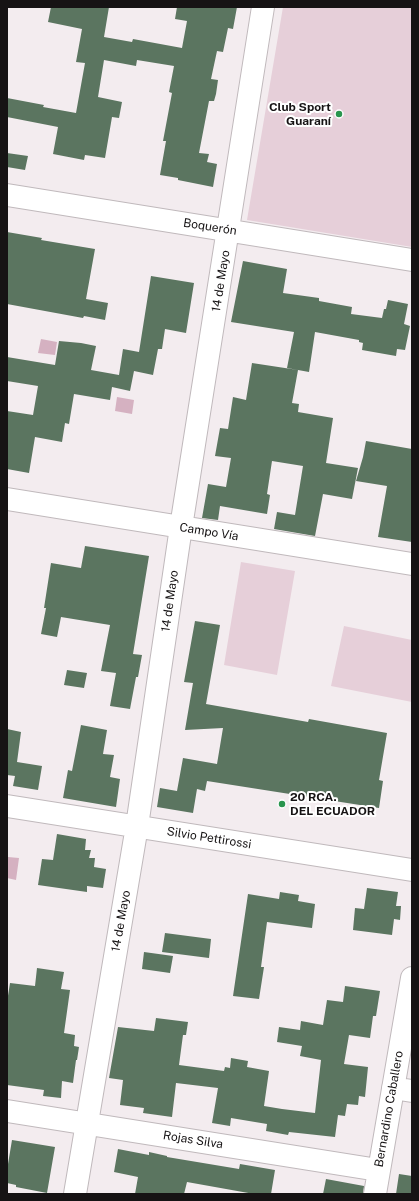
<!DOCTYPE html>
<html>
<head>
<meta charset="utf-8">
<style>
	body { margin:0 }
	#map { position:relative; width:419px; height:1201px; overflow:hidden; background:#f3ecef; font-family:"Public Sans",sans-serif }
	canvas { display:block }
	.frame { position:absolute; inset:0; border:8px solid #161314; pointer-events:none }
</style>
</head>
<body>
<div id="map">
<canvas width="419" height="1201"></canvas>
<div class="frame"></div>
</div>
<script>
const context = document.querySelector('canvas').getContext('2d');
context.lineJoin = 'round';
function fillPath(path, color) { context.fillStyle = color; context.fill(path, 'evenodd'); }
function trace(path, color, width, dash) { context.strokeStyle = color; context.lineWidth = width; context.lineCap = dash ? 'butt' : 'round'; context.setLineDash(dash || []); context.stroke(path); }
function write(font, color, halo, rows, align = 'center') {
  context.font = font + ' "Public Sans",sans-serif'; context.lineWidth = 4; context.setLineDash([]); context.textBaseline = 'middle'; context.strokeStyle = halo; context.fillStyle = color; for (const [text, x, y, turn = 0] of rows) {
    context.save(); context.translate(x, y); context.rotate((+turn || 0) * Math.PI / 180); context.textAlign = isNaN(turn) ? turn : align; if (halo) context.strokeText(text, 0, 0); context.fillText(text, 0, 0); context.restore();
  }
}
fillPath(new Path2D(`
	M283 7H412V247L247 220Z
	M241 562 295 571 277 675 224 665Z
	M344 626 412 640V702L331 686Z`), '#e6cfd9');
fillPath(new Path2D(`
	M41 339 57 342 55 355 38 353Z
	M117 397 134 400 132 414 115 411Z
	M8 857 19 858 16 880 7 878Z`), '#d5b1c1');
fillPath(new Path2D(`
	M51 7H109L104 37 132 42 133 39 182 48 187 21 175 19 177 7H237L233 29 228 28 223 52 217 51 211 79 218 80 216 94 214 101H209L199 153 209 154 207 162 217 164 213 187 178 180V178L160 175 166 141H163L172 93 169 92 174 66 137 60 136 66 104 60 98 97 122 102 119 118 112 117 105 158 85 155 84 160 53 154 58 127 7 117V98L44 105 43 107 76 113 85 63 76 62 82 29 48 22Z
	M7 153 28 156 25 170 7 167Z
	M7 232 42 238 41 240 95 249 86 299 108 303 105 320 84 316 83 318 7 304Z
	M243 261 287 269 283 293 319 298V301L352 307 351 314 382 318 384 309H386L388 300 408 304 404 324 410 326 405 350 397 349 396 356 362 350 363 343 359 342V340L315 332 309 372 287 368 294 332 231 322Z
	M151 276 194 283 186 333 165 329 162 349H158L153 375 134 371 130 391 112 387 110 400 74 394 69 424 65 423 62 442 35 437 29 473 7 469V411L33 415 38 386 7 381V357L55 365 59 341 81 343 96 346 91 370 119 375 123 349 139 352Z
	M252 363 298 370 292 403 299 404 298 412 333 418 326 463 358 468 352 499 323 494 315 536 274 529 277 512 295 515 303 466 272 461 267 494 270 495 267 514 220 506 218 520 202 518 208 484 226 487 231 458 215 456 220 428 228 429 233 397 246 400Z
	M366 441 412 449V542L378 537 387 486 356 481 363 457Z
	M85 546 149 556 133 654 142 655 138 677H136L130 709 110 706 116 673 101 671 110 625 61 617 57 637 41 634 46 608H44L51 563 81 568Z
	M195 621 220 625 206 704 308 722 309 719 387 733 379 780 383 781 379 808 207 781 205 791 197 789 193 813 157 807 160 788 177 791 183 758 217 764 223 728 185 730 193 683 184 682Z
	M67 670 87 673 84 688 64 685Z
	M81 725 107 730 103 754 114 755 110 777 120 779 116 807 63 798 68 770 72 771Z
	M7 729 21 732 17 762 42 766 38 790 13 786 15 776 7 775Z
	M57 834 86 839 85 850H91L89 858H95L94 867 106 869 103 888 87 886V892L38 885 42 859 53 860Z
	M367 888 398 892 396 906H401L400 920 394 919 392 935 353 930 355 908 364 909Z
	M280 892 299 895 298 901 315 904 312 928 267 922 261 967H264L259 999 233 996 248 894 279 899Z
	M165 933 211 939 209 958 162 952Z
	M144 952 173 956 170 973 142 969Z
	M37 968 64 972 61 989 70 990 64 1033 75 1035 74 1046 79 1047 77 1060H76L73 1083 62 1081 61 1098 43 1096 44 1090 7 1085V1002L10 983 35 986Z
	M345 986 380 991 376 1016H373L370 1038 349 1035 344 1064 368 1067 365 1097 359 1096 358 1105 347 1104 345 1116 338 1115 335 1137 289 1132 288 1135 266 1131 267 1124 231 1118 230 1126 212 1123 218 1088 176 1083 172 1117 143 1113 144 1108 120 1105 123 1080 109 1078 118 1027 154 1031 156 1018 188 1022 186 1035H183L179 1065 224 1071 225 1067 230 1068 231 1058 248 1061 247 1067 269 1071 264 1106 282 1109 315 1113 321 1060 300 1056 302 1046 277 1042 279 1027 300 1030 301 1021 323 1025 327 1000 343 1002Z
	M12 1140 55 1147 47 1193 16 1187V1185L7 1183V1170Z
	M118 1149 149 1155V1152L167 1156V1157L239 1169 240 1164 275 1170 271 1194H254L187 1182 184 1194H135L138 1177 114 1172Z
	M399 1174 412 1176V1194H396Z
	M326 1179 364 1186 363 1194H323Z`), '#5b7560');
const minor = new Path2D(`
	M7 195 412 260
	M7 499 412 564
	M7 806 412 870
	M393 1088 412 1091
	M7 1111 378 1170
	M75 1194 137 826 181 527 263 7
	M375 1194 412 978`);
trace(minor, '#c0b9bc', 24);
trace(minor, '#fff', 22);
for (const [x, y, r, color] of [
	[339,114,4,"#29954e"],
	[282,804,4,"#29954e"]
]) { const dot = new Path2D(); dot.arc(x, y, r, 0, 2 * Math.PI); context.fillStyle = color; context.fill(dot); trace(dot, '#fff', 1.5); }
write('bold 12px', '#161314', '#fff', [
	["Club Sport",331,107],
	["Guaraní",331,121],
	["20 RCA.",290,797,"left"],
	["DEL ECUADOR",290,811,"left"]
], 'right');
write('12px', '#161314', '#fff', [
	["Boquerón",210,227,9],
	["14 de Mayo",221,281,-81],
	["Campo Vía",209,532,9],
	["14 de Mayo",170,601,-82],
	["Silvio Pettirossi",209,838,9],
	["14 de Mayo",121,921,-80],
	["Bernardino Caballero",389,1109,-80],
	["Rojas Silva",193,1140,9]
]);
</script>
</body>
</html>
